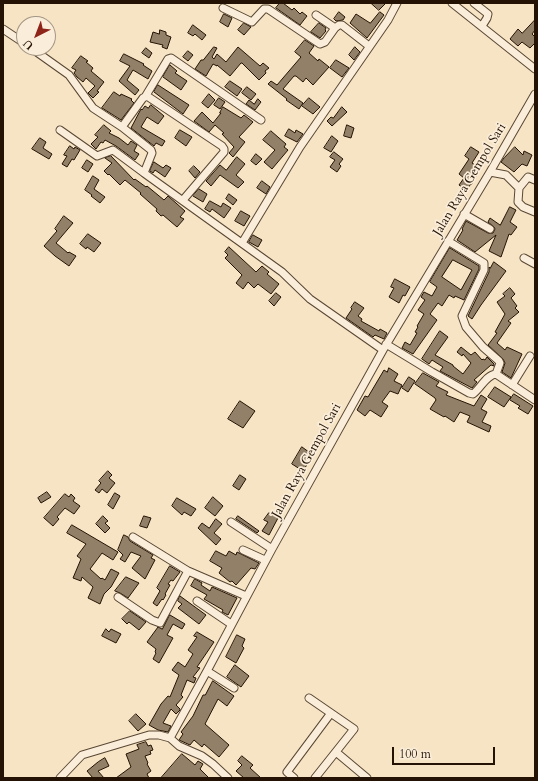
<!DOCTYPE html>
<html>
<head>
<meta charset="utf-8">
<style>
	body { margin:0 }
	#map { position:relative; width:538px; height:781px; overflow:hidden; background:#f7e4c4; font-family:Cardo,serif }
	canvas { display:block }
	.frame { position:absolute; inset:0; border:4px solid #241304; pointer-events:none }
	.north { position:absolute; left:16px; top:16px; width:40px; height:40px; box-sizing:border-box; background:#faedd9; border:1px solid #a49684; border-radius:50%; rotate:222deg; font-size:11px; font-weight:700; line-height:16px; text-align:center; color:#241304 }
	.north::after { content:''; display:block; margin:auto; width:14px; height:18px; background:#8f2418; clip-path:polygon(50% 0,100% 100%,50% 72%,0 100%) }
	.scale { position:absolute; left:392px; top:747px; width:103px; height:18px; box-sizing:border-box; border:2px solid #241304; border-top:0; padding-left:5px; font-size:12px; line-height:14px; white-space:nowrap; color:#241304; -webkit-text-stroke:3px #faedd9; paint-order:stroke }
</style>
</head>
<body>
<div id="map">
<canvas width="538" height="781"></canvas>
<div class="frame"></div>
<div class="north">U</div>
<div class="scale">100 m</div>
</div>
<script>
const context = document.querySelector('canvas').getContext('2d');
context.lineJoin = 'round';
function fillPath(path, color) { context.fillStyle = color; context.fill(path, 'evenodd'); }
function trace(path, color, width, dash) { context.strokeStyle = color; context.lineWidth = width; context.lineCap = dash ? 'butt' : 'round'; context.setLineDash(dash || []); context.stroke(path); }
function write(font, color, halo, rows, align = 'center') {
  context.font = font + ' Cardo,serif'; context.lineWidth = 3.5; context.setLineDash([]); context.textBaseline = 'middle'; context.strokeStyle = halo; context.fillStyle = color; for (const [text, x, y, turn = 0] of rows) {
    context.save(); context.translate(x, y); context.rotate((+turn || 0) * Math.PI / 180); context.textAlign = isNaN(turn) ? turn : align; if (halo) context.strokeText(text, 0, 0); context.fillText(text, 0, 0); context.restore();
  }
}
const building = new Path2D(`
	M280 3H283L292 10 294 8 300 14 302 12 307 16 300 25 276 8Z
	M371 3H386L379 10Z
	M339 12 345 17 343 20 336 21 334 19Z
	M380 12 384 15 367 38 350 23 356 14 370 23Z
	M224 14 232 18 228 27 220 22Z
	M535 20V30L532 34 535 37V43L530 48 522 42 518 46 510 39 518 29 522 33Z
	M244 23 251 27 244 35 238 30Z
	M319 23 326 28 325 30 326 31 320 38 311 32Z
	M193 25 206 35 202 40 195 34 193 36 188 33Z
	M160 30 166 32V35L171 37 167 49 162 47 163 45 150 42 153 32 159 34Z
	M305 40 314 46 309 53 318 61 319 59 329 67 313 85 306 78 303 82 296 76H294L283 89 303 103 299 109 286 100 287 99 268 84 271 81 277 85 301 57 295 52Z
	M214 47 217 48 212 57 214 59 217 54 226 62 238 47 260 66 263 63 269 68 265 71 266 73 259 80 242 63H241L230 76 217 65V66L213 64 206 76 195 69 201 60H203Z
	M355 47 360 52 354 60 349 55Z
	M146 48 152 53 149 58 142 53Z
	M188 51 193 55 188 61 183 57Z
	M124 54 144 64 143 65 152 71 148 79 133 70 127 80 139 90 135 95 119 81 130 66 120 61Z
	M81 56 88 61 86 62 93 68 91 71 104 82 97 91 99 92 93 98 88 93 95 86 86 78 83 82 77 77 74 73 76 70 72 68Z
	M336 60 349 68 342 77 330 68Z
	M170 65 177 71 175 73 187 81 181 90 163 77Z
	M230 81 242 89 237 96 225 87Z
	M158 85 189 105 183 114 154 92Z
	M247 87 256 94 251 100 242 93Z
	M114 92 120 96 121 94 132 99 131 100 134 103 121 120 102 108Z
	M209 94 215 100 208 108 202 103Z
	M219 98 225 102 220 109 214 105Z
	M309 98 320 107 313 114 302 106Z
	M258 99 261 102 255 110 246 104 249 100 254 104Z
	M151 105 164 116 158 124 147 117 141 127 165 141 162 146 156 143 154 146 131 128 141 109 142 110 145 106 148 108Z
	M223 107 241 118 244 115 253 122 239 137 245 142 233 157 229 153 234 147 222 134 224 133 215 125 209 132 194 121 202 112 213 123 221 113H220Z
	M342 107 347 112 332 126 327 121 331 117 333 118Z
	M104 125 111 131 109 133 119 138 128 145 131 141 137 145 134 151 139 154 135 160 116 146 105 140 103 143 101 142 96 149 91 144 98 137 95 135Z
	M347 125 354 128 351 138 344 136Z
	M289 129 295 133 296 130 303 134 297 142 285 136Z
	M180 130 192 137 186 146 175 138Z
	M271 131 286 144 284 147 288 150 272 169 264 162 275 150 263 140Z
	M332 136 338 141 331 152 324 148Z
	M40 138 46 142 43 148 52 154 49 159 32 149Z
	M70 146 74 149 75 147 80 150 74 160 72 159 67 167 62 164 67 156 64 155Z
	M471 147 479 152 472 163 475 165 470 173 476 176 472 184H471L466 190 459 185 464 178 459 174 469 159 465 156Z
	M515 147 523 155 524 151 532 155 527 166 522 164 514 172 501 162 504 158Z
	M334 152 343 159 339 164 341 166 337 172 330 167 335 160 330 157Z
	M256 154 262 159 256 165 251 161Z
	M111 156 134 180 135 179 146 187 147 186 164 200 168 196 185 211 180 217 184 219 177 227 163 215 161 216 156 211 157 209 140 194 141 193 125 180 120 185 109 174 108 175 104 171 112 163 105 158Z
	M237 157 245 164 236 175 244 182 238 188 220 175 211 186 206 181 220 165 226 170Z
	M87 160 93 164 88 172 82 168Z
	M154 162 163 168 166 165 171 168 165 177 155 170 153 173 150 171Z
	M194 166 200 172 195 178 189 171Z
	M93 176 99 180 94 189 105 197 100 203 91 196 92 195 85 190Z
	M262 181 270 187 266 194 257 188Z
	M199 189 207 194 203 202 193 196Z
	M229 194 237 200 233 205 226 199Z
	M210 201 221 207 223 203 231 208 224 218 212 209 210 212 205 209Z
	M510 207 516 210 510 222 517 227 511 235 509 234 501 257 489 251 496 235 475 252 457 240 463 230 462 229 466 221 488 233H493L495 229 494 227 488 222 490 218 500 225Z
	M241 211 250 216 244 226 235 221Z
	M64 216 73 223 56 243 68 253 69 252 76 256 69 266 55 256 44 246 57 231 55 229Z
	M88 234 101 243 94 252 87 247 86 249 80 244Z
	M253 235 262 240 258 247 249 242Z
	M229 247 256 272 262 266 269 272 267 274 279 284 271 294 258 284 254 288 248 282 243 289 236 283 242 275 225 258 228 255 225 252Z
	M450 248 479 266V269L464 300 455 296 454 298 449 295 442 306 438 303 430 314 437 320 413 354 402 348 405 342 410 345 417 333 415 332 418 327 417 326 424 314 418 310 425 300 421 297 424 292 432 296 437 287 430 282ZM453 260 472 270 461 290 442 277Z
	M494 262 506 271 481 305 472 319 468 316 489 272V267L490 268Z
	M395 279 410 287 405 296 403 295 399 303 389 297 394 288 391 287Z
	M510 288 515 294 511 298 517 306 515 308 519 312 508 321 511 323 497 343 505 350 507 347 522 354 511 378 502 372 505 363 503 359 488 345 497 333 495 332 505 314 497 302 505 296 503 294Z
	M276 293 281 297 274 306 269 301Z
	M355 302 364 308 358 316 362 319 361 321 379 331 380 329 387 333 384 339 375 335 373 337 346 318 352 309 351 308Z
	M440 331 448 337 435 355 453 365V366L463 374 471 363 463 354 462 356 457 352 461 347 471 355 475 352 482 360 483 359 485 360 487 357 494 364V366L491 365 474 380 477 382 472 388 440 371 443 367 432 360 429 364 422 359Z
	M389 368 398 374 394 381 402 385 398 394 390 391 382 402 388 406 381 417 370 410 365 416 357 410 365 396 368 397 384 370 387 372Z
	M423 373 439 382 436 386 448 392 446 395 474 406 481 395 487 399 481 409 487 412 482 422 491 426 489 432 467 422 470 416 460 412 454 422 445 416 444 417 430 409 436 400 435 398 415 384Z
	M409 377 415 381 408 392 402 388Z
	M495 387 511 397 504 407 488 397Z
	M514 394 533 406 528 414 518 408 520 406 510 400Z
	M240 401 255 411 243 428 228 419Z
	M302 447 313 455 303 471 292 464Z
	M108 471 112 475 109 478 115 483 107 493 102 489 99 493 95 490 101 483 99 481Z
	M240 475 246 479 239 490 233 486Z
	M47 492 51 497 41 503 38 498Z
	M115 493 120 496 113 509 108 505Z
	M65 494 69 497 71 494 75 498 73 501 80 506 74 514 65 508 57 517 59 519 53 526 44 518Z
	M213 497 223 506 215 516 205 508Z
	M177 498 196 509 191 516 184 512 182 515 172 506Z
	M269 513 278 518 269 535 262 531 268 522 264 520Z
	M103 516 108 521 105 523 110 528 105 533 96 524Z
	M144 516 151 518 147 528 140 526Z
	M238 516 259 531 257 533 236 519Z
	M216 519 222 524 214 533 221 539 216 545 198 528 202 523 209 528Z
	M72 525 118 552 113 560 102 553 90 569 101 579 102 578 105 580 111 569 119 573 111 587 104 594 100 604 88 598 93 587 82 577 81 581 73 578 81 559 77 556 86 544 67 533Z
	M124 535 128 537 130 541 153 555 151 558 155 560 145 579 132 568 141 556 131 552 125 562 120 559 123 555 118 550Z
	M216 551 226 556 229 551 236 555 237 552 259 563 255 569 251 568 236 585 232 581 230 582 219 573 222 568 210 561Z
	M170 566 180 572 173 581 171 580 168 584 170 585 165 594 166 595 163 600 162 599 157 606 153 603 160 591 157 588Z
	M126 577 139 583 128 598 120 593 115 591Z
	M195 579 202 583 201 585 210 591 212 587 237 598 228 615 222 612 223 610 204 599 207 595 191 586Z
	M180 596 206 615 199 624 178 608 182 604 178 601Z
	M130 611 146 622 139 630 129 622 127 624 122 619Z
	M170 615 185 624 182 629 173 624 167 635 173 638 159 663 153 659 156 653 155 652 156 649 147 642 158 627 162 629Z
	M106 629 109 632 111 629 121 634 116 643 102 636Z
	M197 632 214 642 197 667 200 668 193 677 196 678 194 683 187 680 181 695 183 697 176 705 180 709V710L176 714 171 709 163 723 171 726 168 732 158 730 149 725 161 704 168 696 170 697 179 675 172 670 178 662 185 667 193 654 188 650 197 637 194 636Z
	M237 635 245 639 242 646 244 648 236 663 226 657Z
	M235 665 249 676 241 687 227 677Z
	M213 681 234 696 227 706 218 699 205 724 229 745 219 757 204 744 202 747 194 740 190 745 179 740 183 734 181 732 193 716 203 695H205Z
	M136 714 146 724 138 731 129 721Z
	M146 742 148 746 151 745 153 750 150 751 151 754 145 756 148 763 147 764 151 771 147 774 149 778H116L131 767 126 754 139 749 137 745Z
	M182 754 195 765 198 761 203 764 200 769 209 778H161Z
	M242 756 253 765 250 768 261 778H244L236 771 242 765 238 761Z
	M105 758 109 766 98 771 104 778H93L87 771 98 762Z`);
fillPath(building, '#928068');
trace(building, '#241304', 1);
const minor = new Path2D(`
	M452 3 535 69
	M474 3 488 14 487 18 482 26
	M223 8 252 22 264 9H268L320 44 325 42 335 28
	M316 15 335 28 339 25H342L369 46
	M3 29 24 43
	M31 48 69 75 93 108 122 127 151 150 152 153 144 173 282 272 310 299 383 350
	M145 97 168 59 171 58 261 120
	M122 127 143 98 147 96 222 146 224 149V152L183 200
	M60 130 97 156 113 150 144 173
	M490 172 506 175 519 188 518 202 523 207 535 212
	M519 188 528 177 535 180
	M464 214 490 229
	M448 241 484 263V270L462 316 466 327 483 347 499 361 500 363 496 374
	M242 243 300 147 388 20 397 3
	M524 258 535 264
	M386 344 432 372 469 393 473 394C481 388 486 375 496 374L535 400
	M512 385 530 356
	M231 522 272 549
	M133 537 188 571 246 596
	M243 550 265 560
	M118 597 152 620 160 623 188 571
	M197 601 231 624
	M207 671 234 688
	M309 698 354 729 315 778
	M170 738 179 746 202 756 213 764 228 778
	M336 752 367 778
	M60 778 82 755 149 735H159L170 738 207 671 272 549 383 350 490 172 535 94
	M294 778 287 772 331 713`);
trace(minor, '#594734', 9);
trace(minor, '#faedd9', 7);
write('13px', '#241304', '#faedd9', [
	["Jalan Raya Gempol Sari",470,180,-59],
	["Jalan Raya Gempol Sari",307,461,-61]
]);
</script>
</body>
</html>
